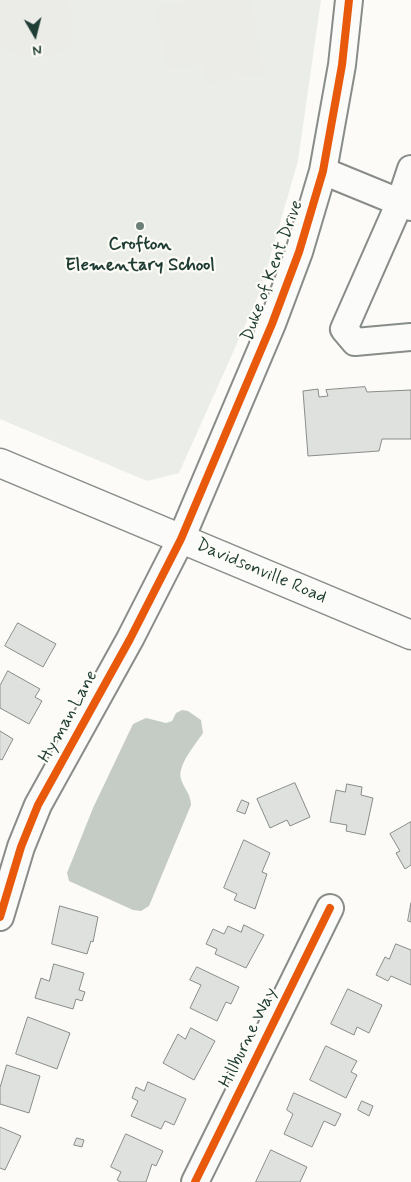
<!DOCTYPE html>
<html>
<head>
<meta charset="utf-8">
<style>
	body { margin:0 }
	#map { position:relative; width:411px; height:1182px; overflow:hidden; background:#fcfbf8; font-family:Mynerve,sans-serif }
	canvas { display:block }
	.north { position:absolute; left:10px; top:10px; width:50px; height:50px; -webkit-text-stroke:4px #fdfcf7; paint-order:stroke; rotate:172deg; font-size:14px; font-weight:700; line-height:20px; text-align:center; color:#1f3d34 }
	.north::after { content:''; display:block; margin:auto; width:18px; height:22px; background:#1f3d34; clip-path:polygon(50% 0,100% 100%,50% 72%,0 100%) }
</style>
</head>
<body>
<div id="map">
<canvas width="411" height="1182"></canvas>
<div class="north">N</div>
</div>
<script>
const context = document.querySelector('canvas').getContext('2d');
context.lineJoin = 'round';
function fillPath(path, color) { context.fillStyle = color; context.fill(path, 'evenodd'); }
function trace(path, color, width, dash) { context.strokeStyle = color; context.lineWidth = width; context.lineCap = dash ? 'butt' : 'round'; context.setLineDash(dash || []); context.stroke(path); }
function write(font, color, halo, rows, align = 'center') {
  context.font = font + ' Mynerve,sans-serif'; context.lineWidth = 4.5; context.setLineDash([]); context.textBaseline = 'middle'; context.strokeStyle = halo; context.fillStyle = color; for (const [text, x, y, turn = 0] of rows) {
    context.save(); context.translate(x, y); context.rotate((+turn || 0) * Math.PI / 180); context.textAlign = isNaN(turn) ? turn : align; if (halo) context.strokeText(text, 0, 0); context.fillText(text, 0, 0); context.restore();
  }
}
fillPath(new Path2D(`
	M0 0H321L298 161 260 292 179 473 147 481 0 419Z`), '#ebede8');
fillPath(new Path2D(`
	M0 0H69L74 46C39 61 35 63 0 46Z
	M197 0H251L264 74 206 83 202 64 167 70 155 6Z`), '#ebece8');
fillPath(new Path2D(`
	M182 710 188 711 201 720 203 733C196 744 177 765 181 779 184 789 191 794 191 805L149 906 141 911 133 910 69 881 67 873 93 808 133 724 146 718 166 723 172 721 176 713Z`), '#c5ccc6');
const building = new Path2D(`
	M365 387 367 392 411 390V439H382L379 451 308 456 303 391 318 389 319 397 328 396 326 390Z
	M18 623 56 644 43 667 5 646Z
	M8 671 40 689 35 697 42 701 29 724 0 708V686Z
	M0 731 13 739 2 760 0 759Z
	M295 783 310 817 290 826 287 820 270 828 257 799Z
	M347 784 362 787 361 795 373 798 365 835 346 831 347 825 330 822 336 790 345 792Z
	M242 800 249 803 245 814 237 811Z
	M411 822V865L405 869 396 853 400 851 390 834Z
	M244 840 270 853 262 872 267 874 255 909 234 900 237 894 224 888Z
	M411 903V922L408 921Z
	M60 906 98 917 93 942 91 941 87 954 52 944Z
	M244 925 264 935 246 968 215 954 217 949 206 944 213 929 224 934 228 926 241 932Z
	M396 944 411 950V985L391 976 388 981 376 975 385 957 389 959Z
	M54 964 84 973 79 990 85 992 82 1001 76 999 73 1009 35 998 41 978 49 981Z
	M197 967 239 987 231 1004 226 1002 217 1021 190 1008 201 985 190 980Z
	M348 989 382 1005 369 1033 357 1027 354 1035 331 1024Z
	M28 1017 70 1033 57 1069 16 1054Z
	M191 1028 215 1041 194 1080 163 1063 178 1034 185 1039Z
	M326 1046 357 1061 351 1072 357 1075 346 1098 310 1080Z
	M7 1065 40 1076 29 1113 0 1104V1088Z
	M148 1082 186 1099 174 1125 165 1121 161 1129 131 1116 138 1101 132 1098 136 1087 144 1091Z
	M294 1093 341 1114 335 1126 324 1121 312 1147 284 1134 293 1114 287 1110Z
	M362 1101 373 1106 369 1116 358 1110Z
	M0 1127 21 1136 5 1170 0 1168Z
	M126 1134 163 1151 156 1166 152 1164 146 1182H121L117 1180 121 1172 111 1167Z
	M77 1138 84 1140 82 1147 74 1145Z
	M271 1150 307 1167 300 1182H256Z`);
fillPath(building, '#dfe1de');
trace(building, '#888d8a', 1);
const minor = new Path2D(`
	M411 169 400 202 344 329 355 342 411 337
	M323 171 411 207
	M0 917 21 847 38 805 130 639 181 539 272 324 299 252 323 171 342 65 349 0
	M195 1182 330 908`);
const major = new Path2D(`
	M0 463 411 635`);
trace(minor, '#888d8a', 30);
trace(major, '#888d8a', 31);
trace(minor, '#fbfbf9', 26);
trace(major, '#fbfbf9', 28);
trace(new Path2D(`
	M0 917 21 847 38 805 130 639 181 539 272 324 299 252 323 171 342 65 349 0
	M195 1182 330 908`), '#e8590c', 8);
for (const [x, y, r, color] of [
	[140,226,5,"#6c8079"]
]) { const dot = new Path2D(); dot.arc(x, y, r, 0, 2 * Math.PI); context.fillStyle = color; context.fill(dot); trace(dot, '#fdfcf7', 2); }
write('bold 18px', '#1f3d34', '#fdfcf7', [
	["Crofton",140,245],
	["Elementary School",140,266]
]);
write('18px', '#1f3d34', '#fdfcf7', [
	["Duke of Kent Drive",273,271,-70],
	["Davidsonville Road",261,572,23],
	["Hyman Lane",69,717,-61],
	["Hillburne Way",249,1038,-64]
]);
</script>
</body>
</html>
